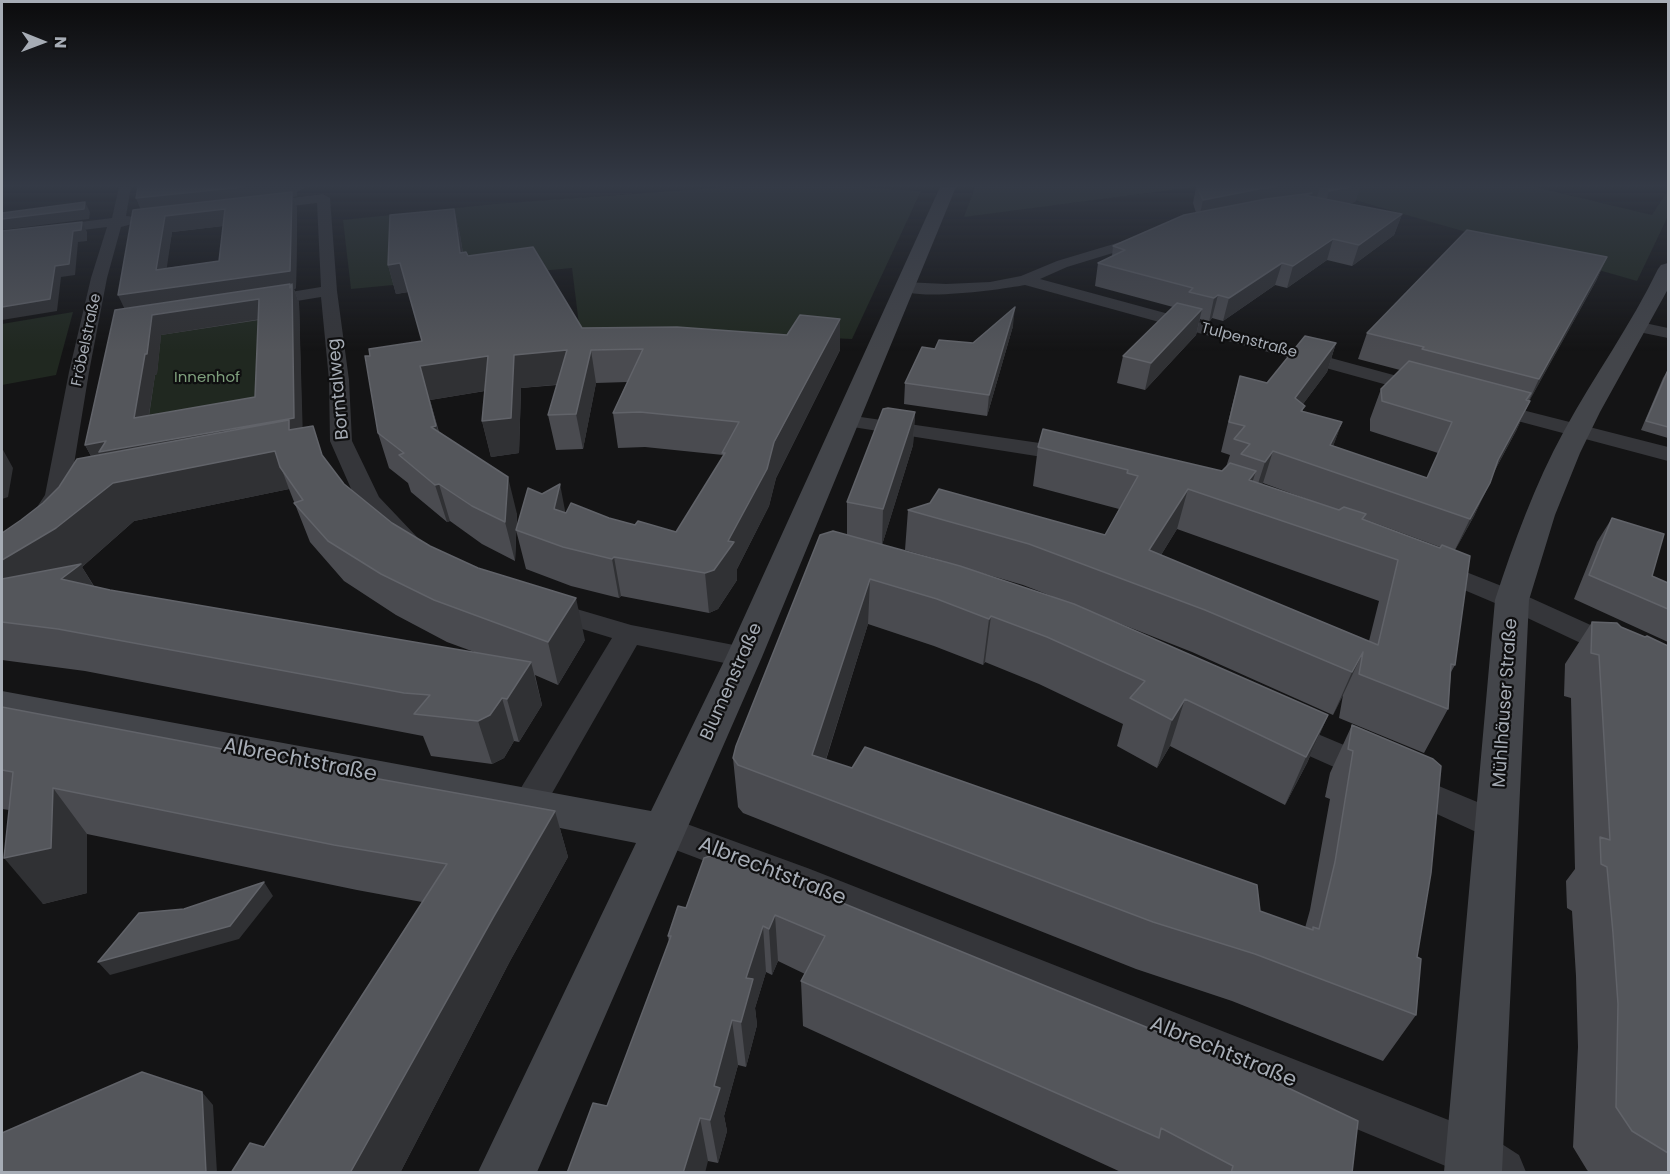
<!DOCTYPE html>
<html>
<head>
<meta charset="utf-8">
<style>
	body { margin:0 }
	#map { position:relative; width:1670px; height:1174px; overflow:hidden; background:#141415; font-family:Poppins,sans-serif }
	canvas { display:block }
	.frame { position:absolute; inset:0; border:3px solid #a6acb5; pointer-events:none }
	.north { position:absolute; left:12px; top:12px; width:60px; height:60px; -webkit-text-stroke:4px #0f0f10; paint-order:stroke; rotate:91deg; font-size:16px; font-weight:700; line-height:24px; text-align:center; color:#a6acb5 }
	.north::after { content:''; display:block; margin:auto; width:21px; height:27px; background:#a6acb5; clip-path:polygon(50% 0,100% 100%,50% 72%,0 100%) }
</style>
</head>
<body>
<div id="map">
<canvas width="1670" height="1174"></canvas>
<div class="frame"></div>
<div class="north">N</div>
</div>
<script>
const context = document.querySelector('canvas').getContext('2d');
context.lineJoin = 'round';
function fillPath(path, color) { context.fillStyle = color; context.fill(path, 'evenodd'); }
function trace(path, color, width, dash) { context.strokeStyle = color; context.lineWidth = width; context.lineCap = dash ? 'butt' : 'round'; context.setLineDash(dash || []); context.stroke(path); }
function write(font, color, halo, rows, align = 'center') {
  context.font = font + ' Poppins,sans-serif'; context.lineWidth = 4.5; context.setLineDash([]); context.textBaseline = 'middle'; context.strokeStyle = halo; context.fillStyle = color; for (const [text, x, y, turn = 0] of rows) {
    context.save(); context.translate(x, y); context.rotate((+turn || 0) * Math.PI / 180); context.textAlign = isNaN(turn) ? turn : align; if (halo) context.strokeText(text, 0, 0); context.fillText(text, 0, 0); context.restore();
  }
}
fillPath(new Path2D(`
	M729 187H855L921 191 852 339 786 336 581 341 572 268 351 289 343 220 494 204Z
	M975 187H1194L964 217Z
	M1309 187H1535L1652 215 1668 190V216L1637 281Z
	M73 312 56 375 2 385V324Z
	M266 316 264 420 145 443 154 375 157 374 161 331Z`), '#202820');
fillPath(new Path2D(`
	M119 187H131L126 216 136 217 138 220 136 223 121 227 107 278 89 372 69 495 42 537 23 556 11 565 2 567V548L24 527 45 495 69 372 91 278 107 227 2 240V232L112 218Z
	M323 194 330 198 337 291 349 380 352 441 379 497 416 536 420 541 416 546 407 549 398 546 356 500 330 441 329 380 321 297 260 307 252 302 260 297 321 287 317 203 259 210 252 206 259 202Z
	M1147 234 1154 238 1152 241 1067 267 1040 279 1434 386 1437 390 1434 394H1420L1025 285C1004 289 908 303 896 287L904 282 946 284 990 282 1021 276 1057 261Z
	M1640 322 1668 328V338L1634 331 1631 327 1634 323Z
	M1487 401 1668 447V461L1480 411 1477 407 1480 403Z
	M847 415 1074 448 1082 450 1085 455 1082 460 1074 462 840 425 836 421 840 417Z
	M1433 559 1522 594 1668 660V682L1657 679 1502 606 1424 573 1420 567 1424 561Z
	M546 600 631 625 744 647 754 650 759 657 754 664 744 667 637 645 539 816 527 820 515 816 510 806 612 638 536 615 532 609 536 603Z
	M1282 719 1382 761 1387 770 1382 779 1370 783 1271 739 1266 731 1271 723Z
	M1405 772 1511 816 1516 826 1511 836 1498 840 1485 836 1393 794 1388 785 1393 776Z
	M665 816 810 869 1474 1130 1491 1137 1519 1155 1526 1172H1460L784 891 652 841 647 831 652 821Z`), '#35363a');
fillPath(new Path2D(`
	M940 187H956L762 657 537 1172H478L636 843 2 718V691L651 811 726 657Z
	M1668 263V289L1600 412 1580 453 1555 515 1529 600 1502 1172H1444L1495 600C1514 542 1535 484 1564 431 1594 376 1631 325 1658 269L1661 265Z`), '#43454a');
fillPath(new Path2D(`
	M1196 187H1360L1355 202 1348 204 1402 214 1394 235 1352 266 1327 260 1287 288 1275 285 1223 321 1212 318 1209 322 1200 319 1196 335 1145 390 1117 383 1123 356 1173 307 1095 286 1098 263 1112 256 1113 246 1196 213 1193 203Z
	M297 192V196L293 197 297 208 296 288 294 289 299 303 302 428 344 484 392 523 585 640 558 685 535 675 542 705 519 742 514 741 504 758 492 764 431 756 423 736 85 671 2 660V533L21 520 43 503 91 456 85 445 124 308 141 209 136 198ZM223 226 219 261 166 268 172 232ZM259 320 255 397 149 416 155 375 157 374 161 335ZM289 489 310 542 344 581 396 615 447 642 477 653 110 590 94 586 82 567 134 521Z
	M454 209 460 235 463 253 582 328 787 335 840 319V350L776 478 769 506 737 569V580L718 609 709 613 621 596 619 598 571 586 526 569 516 530 566 512 609 518 635 525 676 532 723 457V455L645 447 618 448 613 413 627 382 596 383 583 449 556 450 548 415 557 385 521 388 519 453 491 457 482 421 485 391 430 400 439 432 517 514 515 561 482 544 450 521 447 522 411 492 408 483 389 468 378 433 370 356 422 341 408 292 396 294 388 265Z
	M1607 257 1596 281 1529 401H1530L1516 431 1495 470 1474 516 1455 550V665L1451 672 1448 709 1424 753 1339 718 1343 695 1333 715 1192 652 1106 618 1328 715 1307 763 1285 805 1170 746 1157 768 1117 746 1123 724 1039 684 985 662 983 665 934 646 868 624 826 760 1305 928 1310 910 1330 799 1325 797 1330 773 1352 725 1417 957 1416 1015 1383 1061 1232 1001 1136 969 743 813 738 807 733 758 847 535V502L915 412 913 445 882 545 947 562 905 550 908 510 1105 535 1119 509 1033 486 1038 447 1222 471 1226 467 1230 455 1221 452 1232 406 1240 376 1267 383 1336 343 1327 372 1303 404V412L1342 422 1333 446 1427 478 1438 453 1370 431V419L1381 389 1400 370 1358 359 1367 333ZM1263 483 1326 506 1261 484ZM1364 519 1440 547V548ZM1177 529 1379 601 1369 641 1161 555ZM968 569 1023 585 1054 597Z
	M1013 326 987 416 904 404 905 383 935 349 973 343Z
	M1668 370V438L1641 430 1663 378Z
	M1612 518 1652 576 1668 583V642L1574 599 1597 542Z
	M1592 622 1621 627 1668 646V1173H1590L1587 1170 1573 1147 1578 1047 1576 976 1572 911 1567 908 1566 881 1575 869 1571 698 1564 696 1565 664Z
	M2 707 270 758 271 760 555 811 568 857 510 961 400 1173H231L264 1147 422 902 357 890 87 834V893L43 904 9 810 2 809Z
	M704 858 1352 1173H1145L1143 1172V1173H1123L803 1026 801 981 805 974 778 961 772 975 766 972 755 1008 757 1025 746 1067 738 1065 724 1116 727 1131 718 1163 708 1161 607 1106 669 942 668 936 686 908Z`), '#4a4b50');
fillPath(new Path2D(`
	M243 187H306L297 192V196L293 197 297 208 296 288 294 289 299 303 303 440 97 467 85 445 106 441 294 418 292 296 127 314 118 295 290 271 292 197 142 213 136 198Z
	M1275 187H1320L1316 200 1199 219 1203 200 1264 188Z
	M1350 187H1360L1355 202 1324 209 1329 191Z
	M85 202 90 212 89 219 2 230V219Z
	M225 209 231 225 172 232 164 287 156 270 165 216Z
	M454 209 460 235 467 281 460 253Z
	M1402 214 1394 235 1352 266 1359 245Z
	M82 222 87 232V241L78 242 75 275 61 277 57 311 2 320V307Z
	M1333 239 1327 260 1287 288 1293 266Z
	M1607 257 1596 281 1526 407 1539 379Z
	M400 263 408 292 396 294 388 265Z
	M1282 263 1275 285 1223 321 1229 298Z
	M1218 295 1212 318 1209 322 1214 298Z
	M259 299 267 318 161 335 157 374 155 375 145 440 134 418 152 315Z
	M1015 307 1013 326 987 416 989 395Z
	M1202 309 1196 335 1145 390 1151 363Z
	M840 319V350L776 478 769 506 737 569V580L718 609 709 613 705 573Z
	M1336 343 1327 372 1285 428 1295 398Z
	M567 350 573 383 521 388 519 453 491 457 482 421 514 355Z
	M591 350 596 383 583 449 576 414Z
	M488 356 496 389 430 400 446 462 431 427 420 366Z
	M1530 401 1516 431 1483 492 1498 460Z
	M915 412 913 445 882 545 883 509Z
	M1342 422 1331 452 1330 445Z
	M2 448 13 468 8 497 2 499Z
	M275 451 289 489 134 521 82 567 105 605 2 618V560L113 483Z
	M1273 451 1263 483 1255 493 1265 462Z
	M1256 471 1244 508 1249 480Z
	M508 477 517 514 515 561 505 522Z
	M1490 483 1474 516 1454 552 1470 519Z
	M439 484 450 521 447 522 435 485Z
	M560 484 567 521 562 547 554 509Z
	M1188 489 1177 529 1142 586 1149 550Z
	M614 557 621 596 619 598 612 559Z
	M870 579 868 624 815 794 812 755Z
	M576 598 585 640 558 685 548 642Z
	M991 616 985 662 983 665 989 619Z
	M1363 652 1343 695 1333 715 1352 672Z
	M531 662 542 705 519 742 507 699Z
	M502 698 514 741 504 758 492 764 478 721Z
	M1185 699 1170 746 1157 768 1172 720Z
	M1328 715 1307 763 1285 805 1306 757Z
	M53 788 87 834V893L43 904 4 858Z
	M555 811 568 857 510 961 400 1173H350L494 916Z
	M264 882 273 896 239 939 110 975 98 962Z
	M775 915 778 961 772 975 769 929Z
	M763 926 766 972 755 1008 757 1025 746 1067 741 1022 746 978Z
	M732 1020 738 1065 724 1116 727 1131 718 1163 710 1120 714 1086Z
	M202 1092 213 1105 217 1173H206Z
	M700 1118 708 1161 705 1173H683Z`), '#303134');
const building = new Path2D(`
	M138 187H243L136 198Z
	M1197 187H1275L1264 188 1203 200Z
	M1329 187H1350L1329 191Z
	M292 192 290 271 118 295 133 210ZM225 209 219 261 156 270 165 216Z
	M1312 193 1304 195 1402 214 1359 245 1333 239 1293 266 1282 263 1229 298 1218 295 1214 298 1189 292 1193 288 1098 263 1125 250 1113 246 1184 215 1266 199Z
	M85 202 84 209 2 219V213Z
	M454 209 460 253 466 252 468 256 533 247 582 328 677 327 787 335 800 315 840 319 774 442 767 469 728 541 734 542 714 570 705 573 614 557 612 559 563 547 516 530 528 488 542 494 560 484 554 509 566 513 571 503 609 518 635 525 638 521 676 532 725 453H722L739 422 640 412 613 413 643 349 591 350 576 414 548 415 567 350 514 355 511 418 482 421 488 356 420 366 436 426 431 427 508 477 505 522 472 506 439 484 435 485 399 455 404 453 378 433 365 356H370L369 349 422 341 400 263 388 265 390 215Z
	M82 222 81 230 73 231 69 264 55 266 50 299 2 307V231Z
	M1467 230 1607 257 1539 379 1422 349 1424 347 1367 333Z
	M290 284V288L292 284 294 418 99 452 106 441 85 445 115 310ZM259 299 255 397 134 418 145 354H147L152 315Z
	M1177 303 1202 309 1151 363 1123 356Z
	M1015 307 989 395 905 383 922 347 935 349 939 340 973 343Z
	M1305 336 1336 343 1295 398 1305 406 1301 411 1342 422 1330 445 1427 478 1452 422 1382 401 1381 389 1409 361 1531 393 1526 400 1530 401 1498 460 1490 483 1470 519 1273 451 1265 462 1241 454 1250 444 1234 439 1245 426 1229 422 1240 376 1267 383Z
	M1668 370V427L1646 421Z
	M888 408 915 412 883 509 847 502 883 409Z
	M289 420V430L313 426 322 455 344 484 392 523 430 546 478 568 576 598 548 642 434 600 381 574 328 541 294 503 303 500 280 467 275 451 113 483 56 528 2 560V533L21 520 43 503 59 487 77 459Z
	M1043 429 1222 471 1230 463 1256 471 1249 480 1339 510 1344 507 1366 514 1362 519 1440 548 1442 545 1470 556 1455 665 1451 664 1448 709 1359 674 1363 652 1352 672 1205 610 1029 544 908 510 930 503 939 489 1105 535 1138 476 1127 473 1128 470 1038 447ZM1188 489 1398 560 1378 645 1149 550Z
	M1612 518 1664 534 1652 576 1668 583V609L1589 575Z
	M833 531 960 566 1074 604 1328 715 1306 757 1185 699 1172 720 1130 698 1145 681 1047 637 991 616 989 619 937 599 870 579 812 755 852 768 865 747 1257 885 1260 911 1313 930V927L1319 929 1335 862 1353 751 1348 749 1352 725 1433 759 1441 766 1431 873 1417 957 1421 959 1416 1015 1255 954 1153 922 738 765 733 758 736 746 820 535Z
	M81 564 61 579 110 590 531 662 507 699 502 698 490 715 478 721 414 714 430 695 404 693 58 629 2 622V579Z
	M1592 622 1617 623 1621 627 1645 637 1647 636 1668 646V1153L1632 1131 1616 1107 1618 1004 1613 933 1607 867 1601 864 1600 837 1610 840 1599 655 1591 653Z
	M2 707 270 758 269 759 555 811 494 916 350 1173H231L250 1143 264 1147 447 864 334 845 53 788 51 848 4 858 13 772 2 770Z
	M720 853 1244 1067 1358 1121 1352 1173H1231L1233 1166 1161 1128 1159 1138 801 981 825 936 775 915 769 929 763 926 746 978 753 979 741 1022 732 1020 714 1086 720 1088 710 1120 700 1118 683 1173H567L593 1103 607 1106 671 936H668L678 906 686 908 704 858Z
	M264 882 230 926 98 962 139 913 184 909Z
	M142 1072 202 1092 206 1173H2V1133Z`);
fillPath(building, '#54565b');
trace(building, '#616369', 1.5);
const sky = context.createLinearGradient(0, 0, 0, 351);
sky.addColorStop(0, '#0b0b0c');
sky.addColorStop(0.53, '#343a46');
sky.addColorStop(1, '#343a4600');
context.fillStyle = sky;
context.fillRect(0, 0, 1670, 351);
write('15px', '#a6acb5', '#0f0f10', [
	["Fröbelstraße",87,340,-78],
	["Tulpenstraße",1249,341,15]
]);
write('15px', '#7fa07d', '#0f0f10', [
	["Innenhof",207,378]
]);
write('18px', '#a6acb5', '#0f0f10', [
	["Borntalweg",339,389,-95],
	["Blumenstraße",732,682,-66],
	["Mühlhäuser Straße",1506,703,-86]
]);
write('21px', '#a6acb5', '#0f0f10', [
	["Albrechtstraße",300,761,11],
	["Albrechtstraße",772,872,21],
	["Albrechtstraße",1223,1053,22]
]);
</script>
</body>
</html>
